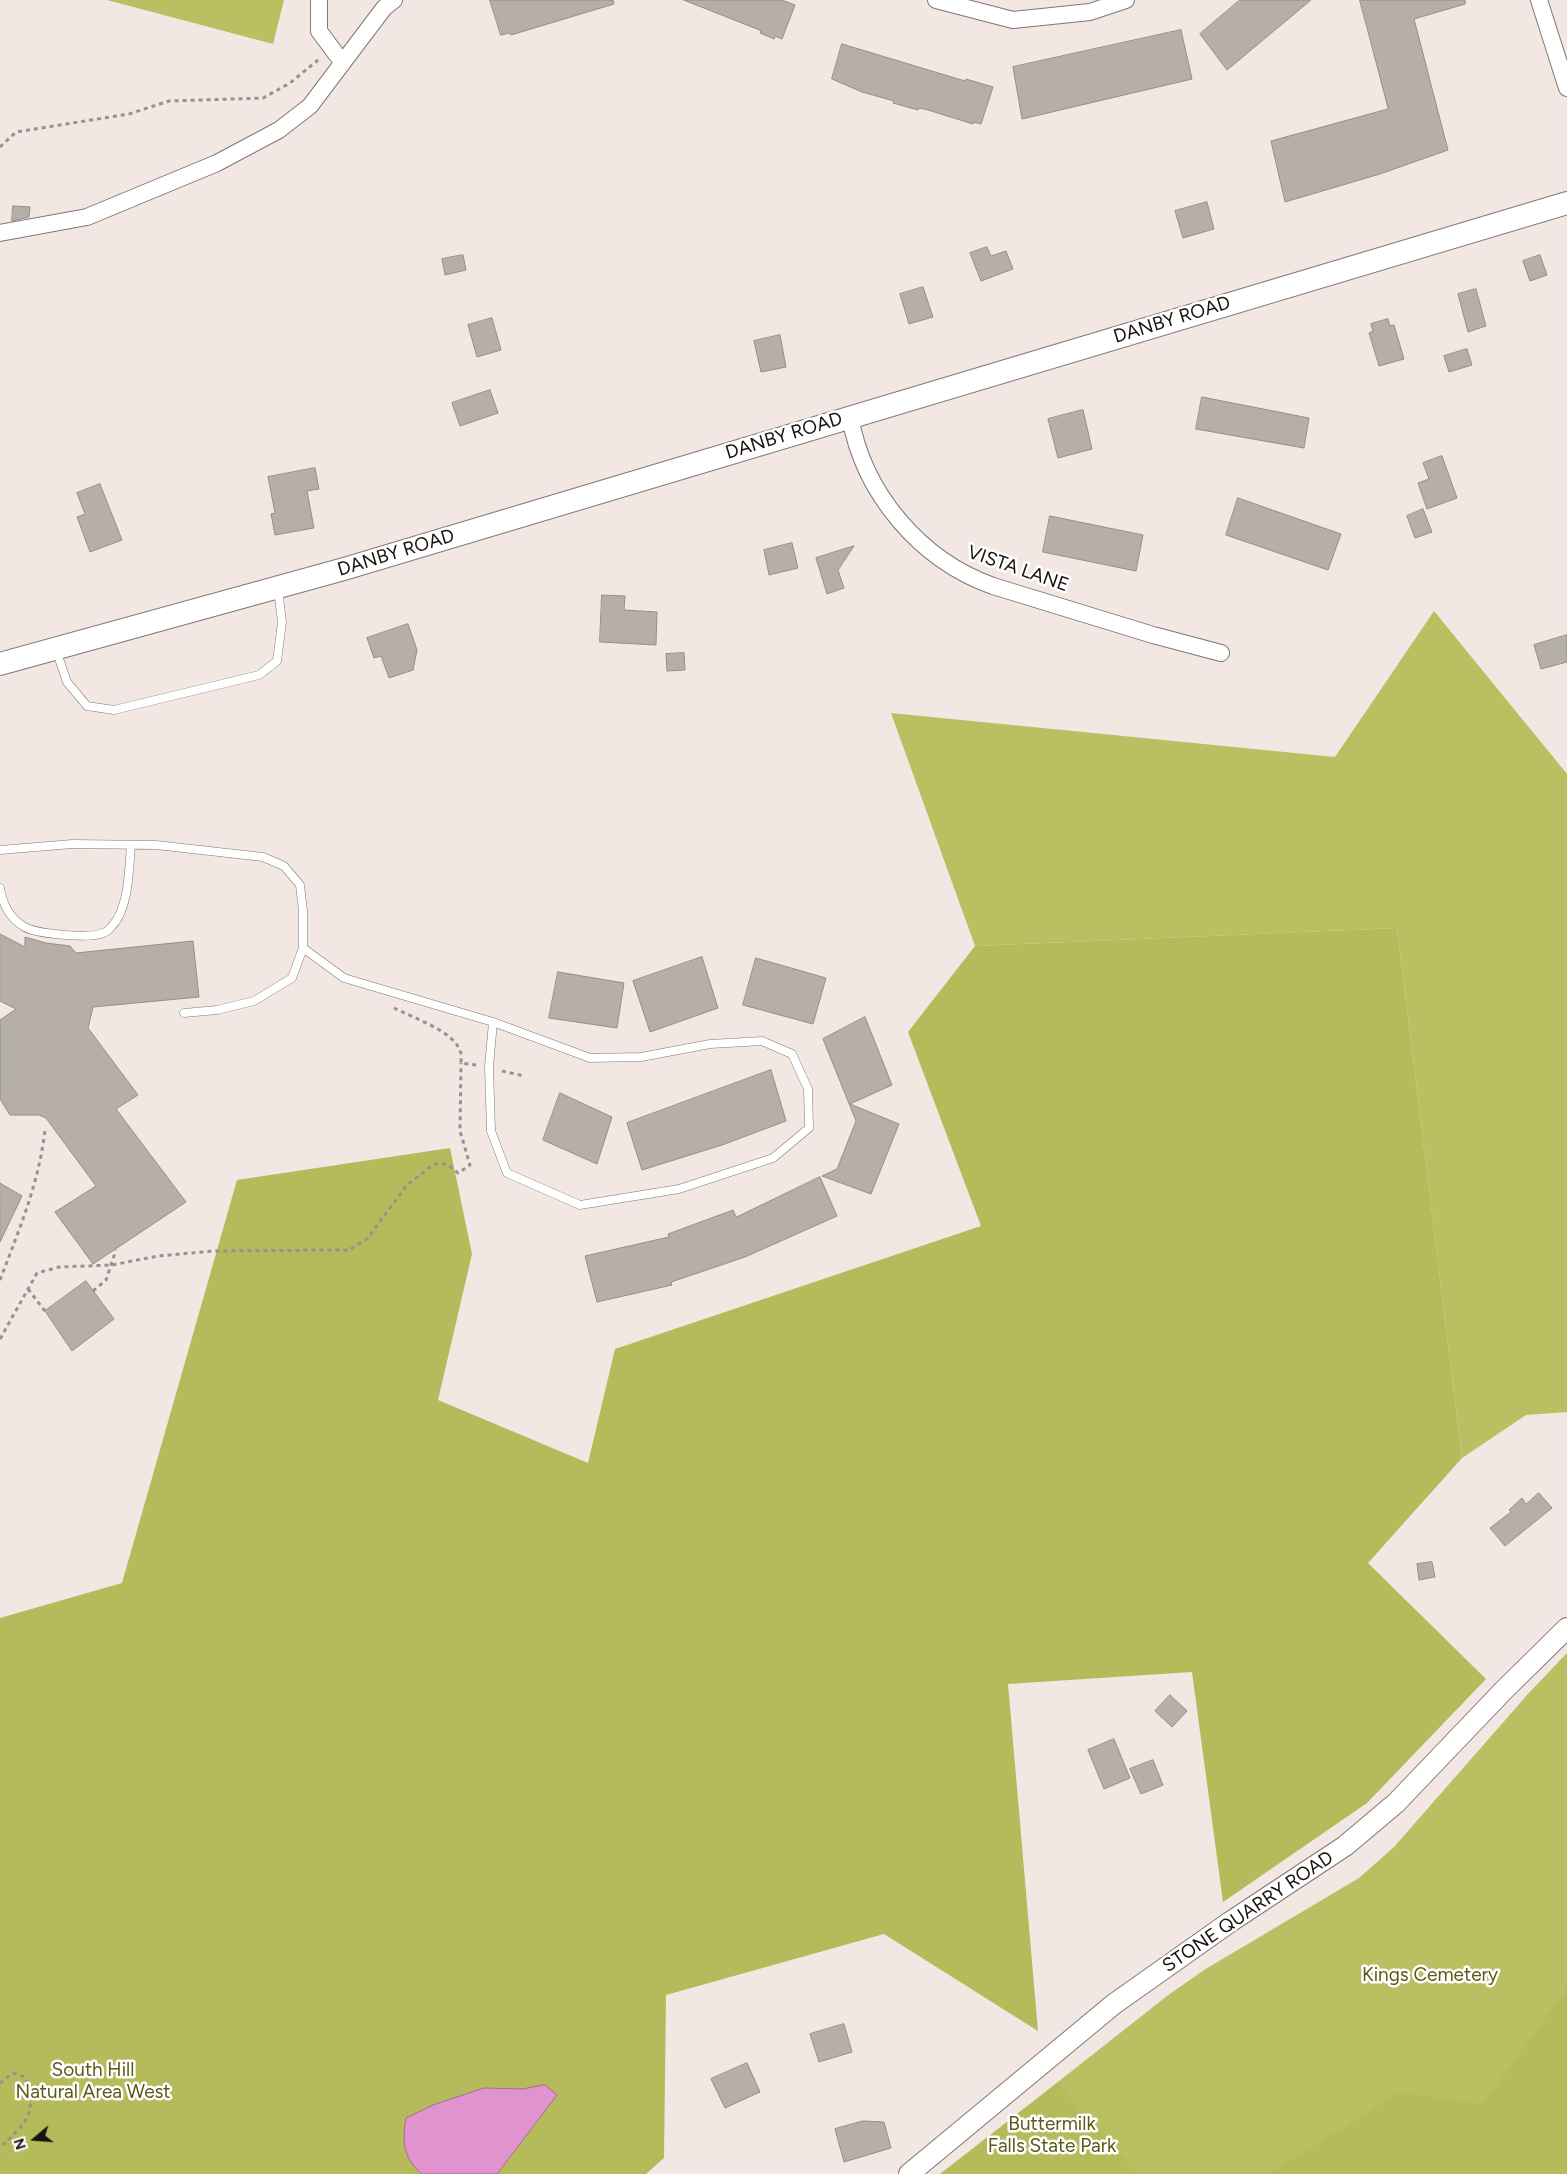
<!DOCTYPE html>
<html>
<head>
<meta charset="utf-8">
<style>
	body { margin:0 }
	#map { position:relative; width:1567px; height:2174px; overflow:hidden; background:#f2e7e2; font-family:Figtree,sans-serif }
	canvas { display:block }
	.north { position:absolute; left:10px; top:2114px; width:50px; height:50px; -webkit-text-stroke:4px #fff; paint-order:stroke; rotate:252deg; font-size:14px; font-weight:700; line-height:20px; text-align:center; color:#171311 }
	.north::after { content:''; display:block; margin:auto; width:18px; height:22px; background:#171311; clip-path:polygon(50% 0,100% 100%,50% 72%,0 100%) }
</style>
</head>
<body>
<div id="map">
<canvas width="1567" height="2174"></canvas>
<div class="north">N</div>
</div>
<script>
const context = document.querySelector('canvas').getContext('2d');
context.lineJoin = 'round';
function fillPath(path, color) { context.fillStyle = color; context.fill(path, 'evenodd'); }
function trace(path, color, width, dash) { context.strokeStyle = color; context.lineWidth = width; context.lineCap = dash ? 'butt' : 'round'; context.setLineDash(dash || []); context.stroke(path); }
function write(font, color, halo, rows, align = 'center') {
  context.font = font + ' Figtree,sans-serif'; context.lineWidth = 5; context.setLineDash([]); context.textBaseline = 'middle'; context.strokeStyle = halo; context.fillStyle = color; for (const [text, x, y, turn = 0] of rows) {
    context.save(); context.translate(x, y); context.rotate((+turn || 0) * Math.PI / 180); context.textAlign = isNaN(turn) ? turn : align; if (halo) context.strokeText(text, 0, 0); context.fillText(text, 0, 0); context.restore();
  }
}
fillPath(new Path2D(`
	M107 0H284L273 44Z
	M1434 611 1567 774V1412L1526 1415 1462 1458 1397 928 975 946 891 713 1335 757Z
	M1567 1653V2174H941L1167 1996 1204 1970 1359 1878 1394 1847 1528 1694Z`), '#babf61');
fillPath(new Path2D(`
	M1397 928 1462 1458 1368 1563 1486 1679 1367 1803 1223 1902 1192 1672 1008 1684 1038 2031 884 1934 666 1995 664 2158 646 2174H0V1618L122 1583 237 1180 450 1148 472 1254 438 1400 588 1463 615 1349 981 1226 908 1032 975 946Z
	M1567 1989V2174H1268L1401 2092 1482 2105Z
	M1057 2083 1137 2174H940Z`), '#b5ba5a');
const water = new Path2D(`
	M545 2085 557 2095 497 2174H422C403 2159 402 2140 406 2118L433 2105 484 2088 522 2089Z`);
fillPath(water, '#e093cf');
trace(water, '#a46d96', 1);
const building = new Path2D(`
	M490 0H613L614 4 511 35 510 33 501 35Z
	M684 0H782L795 5 782 39 775 36 774 39 760 33 761 31Z
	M1240 0H1311L1227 70 1200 34Z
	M1360 0H1465V4L1414 19 1448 150 1380 174 1285 202 1271 141 1388 109Z
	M1181 30 1192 79 1022 119 1013 67Z
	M842 44 965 81 966 79 993 87 981 124 973 122V124L928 110 919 108 918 110 893 103 894 101 862 92 832 79Z
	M1207 202 1214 229 1183 238 1175 211Z
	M13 206 30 207 29 217 12 221Z
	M987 247 991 256 1006 251 1013 269 981 281 970 253Z
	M463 255 466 270 445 275 442 259Z
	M1540 255 1547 275 1530 281 1523 261Z
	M923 287 933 317 909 324 900 294Z
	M1476 289 1486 326 1468 332 1458 294Z
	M492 318 501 350 477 357 468 325Z
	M1388 319 1390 326 1394 325 1404 359 1379 366 1369 333 1373 331 1371 324Z
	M780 335 786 367 761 372 754 341Z
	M1467 349 1472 365 1449 372 1444 356Z
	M490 390 498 413 460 426 452 403Z
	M1202 397 1309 418 1304 448 1196 429Z
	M1083 410 1092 449 1058 458 1048 419Z
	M1442 456 1457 498 1427 509 1418 483 1429 479 1423 463Z
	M315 468 319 489 307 491 314 528 275 535 271 514 275 513 268 477Z
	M100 484 122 540 90 552 77 517 85 514 77 493Z
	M1238 498 1341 534 1328 570 1226 535Z
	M1423 509 1432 532 1415 538 1407 516Z
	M1050 516 1143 535 1136 571 1043 552Z
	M792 543 798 568 769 575 764 550Z
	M854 546 838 570 844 588 827 594 816 558Z
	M602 595 625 596 624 610 657 612 656 645 600 642Z
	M408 624 417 650 413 670 389 678 381 656 374 658 367 638Z
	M1567 635V662L1541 669 1534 645Z
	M684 653 685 670 667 671 666 654Z
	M0 934 25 947V937L46 943 70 946 76 953 193 941 199 997 93 1007 88 1028 138 1095 116 1109 186 1202 93 1264 55 1212 96 1186 46 1118 39 1115H10L0 1099V1020L16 1009 0 1001Z
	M702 957 718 1008 650 1032 633 981Z
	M756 958 826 978 813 1024 743 1005Z
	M558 972 624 983 617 1028 549 1018Z
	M865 1017 892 1085 850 1104 899 1124 871 1194 822 1176 837 1169 856 1121 823 1039Z
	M771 1070 786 1121 722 1145 642 1170 627 1123Z
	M560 1093 612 1117 597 1164 543 1140Z
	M820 1177 837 1216 745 1257 671 1282 672 1285 597 1302 585 1256 669 1237 668 1234 733 1210 736 1217Z
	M0 1183 22 1196 0 1242Z
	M86 1281 114 1319 72 1351 45 1311Z
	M1539 1493 1552 1508 1505 1546 1490 1528 1511 1512 1509 1510 1522 1498 1526 1504Z
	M1432 1562 1435 1577 1419 1580 1417 1564Z
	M1170 1695 1187 1711 1172 1727 1155 1711Z
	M1114 1739 1130 1778 1104 1789 1088 1750Z
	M1153 1760 1163 1785 1141 1794 1130 1769Z
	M844 2024 852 2052 819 2062 810 2034Z
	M747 2063 760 2092 725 2108 711 2079Z
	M863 2121 884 2122 891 2148 844 2162 835 2129Z`);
fillPath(building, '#b5afa7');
trace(building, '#948f86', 1);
const service = new Path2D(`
	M56 650 67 682 87 706 114 710 259 675 277 661 282 622 278 589
	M0 850 72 844 156 845 263 857 284 866 300 885 303 911V948L292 978 254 1001 217 1010 184 1013
	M0 888C3 905 9 917 23 926 34 934 90 939 103 933 106 932 110 929 112 926 129 909 129 868 131 845
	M303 948 344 978 493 1022 590 1058 641 1057 710 1044 762 1041 792 1054 808 1089 809 1128 773 1158 679 1189 580 1205 507 1173 491 1131 489 1067 493 1022`);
const minor = new Path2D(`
	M319 0V31L342 62
	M936 0 1013 20 1090 12 1126 0
	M1539 0 1567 88
	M0 233 87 217 217 163 279 130 310 106 384 8 394 0
	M850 416C863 493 920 560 993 586L1153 635 1221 653`);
const tertiary = new Path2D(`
	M909 2174 1114 2004 1230 1922 1345 1846 1396 1803 1504 1690 1567 1628`);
const secondary = new Path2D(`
	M0 664 344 569 1567 203`);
trace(service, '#817773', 9);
trace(minor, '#817773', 18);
trace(tertiary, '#817773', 22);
trace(secondary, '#817773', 24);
trace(new Path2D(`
	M0 147 16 132 129 114 169 101 263 98 290 83 318 60
	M394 1008C411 1017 454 1031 460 1051 462 1054 461 1059 461 1063L477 1065
	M502 1071 524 1076
	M0 1280C19 1230 39 1183 45 1130
	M28 1289 45 1311
	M93 1291 106 1280 116 1250
	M0 1339 37 1273 59 1267 112 1265 158 1256 214 1251 349 1250 367 1239 407 1185 434 1164H447L458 1173 470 1165 460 1131 461 1063
	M0 2083 13 2073 25 2077C38 2117 26 2121 0 2148`), '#9a918e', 3, [4, 4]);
trace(service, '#fff', 8);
trace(minor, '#fff', 16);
trace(tertiary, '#fff', 20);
trace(secondary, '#fff', 22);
write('19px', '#171311', '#fff', [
	["DANBY ROAD",1172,320,-17],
	["DANBY ROAD",784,436,-17],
	["DANBY ROAD",396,553,-17],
	["VISTA LANE",1018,569,19],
	["STONE QUARRY ROAD",1248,1912,-34]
]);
write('19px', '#585b15', '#fff', [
	["Kings Cemetery",1430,1975],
	["South Hill",93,2070],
	["Natural Area West",93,2092],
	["Buttermilk",1052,2124],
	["Falls State Park",1052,2146]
]);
</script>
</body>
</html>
